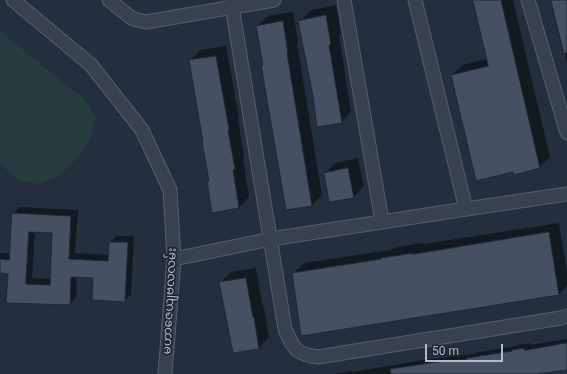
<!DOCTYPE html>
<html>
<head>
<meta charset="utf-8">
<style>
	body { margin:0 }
	#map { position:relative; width:567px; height:374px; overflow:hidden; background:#242f3e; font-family:Roboto,sans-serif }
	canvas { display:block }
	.scale { position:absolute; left:425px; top:344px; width:78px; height:18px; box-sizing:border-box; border:2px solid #b4bcc9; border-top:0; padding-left:5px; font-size:12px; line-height:14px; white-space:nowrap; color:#b4bcc9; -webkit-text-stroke:3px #1d2633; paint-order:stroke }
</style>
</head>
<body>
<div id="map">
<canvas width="567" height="374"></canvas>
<div class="scale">50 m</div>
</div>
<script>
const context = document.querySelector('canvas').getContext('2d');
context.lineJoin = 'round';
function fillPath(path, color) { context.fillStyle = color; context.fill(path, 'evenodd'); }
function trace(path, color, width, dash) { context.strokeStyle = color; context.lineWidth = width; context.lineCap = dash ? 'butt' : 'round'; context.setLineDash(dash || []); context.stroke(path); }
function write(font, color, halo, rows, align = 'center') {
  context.font = font + ' Roboto,"Noto Sans Myanmar",sans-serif'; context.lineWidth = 3.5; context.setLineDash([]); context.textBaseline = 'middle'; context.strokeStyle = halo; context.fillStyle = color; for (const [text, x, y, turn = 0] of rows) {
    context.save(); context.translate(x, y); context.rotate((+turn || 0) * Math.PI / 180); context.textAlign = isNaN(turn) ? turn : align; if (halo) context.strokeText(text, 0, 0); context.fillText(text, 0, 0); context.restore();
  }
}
fillPath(new Path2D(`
	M0 31 85 100 96 117 91 138 80 155 59 176 39 184 20 181 0 164Z`), '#263c3f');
fillPath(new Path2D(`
	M474 0H513L550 157 540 167 452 75 462 65 487 59Z
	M552 0H567V63Z
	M336 5 341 34 339 35 351 112 341 122 301 20 312 10Z
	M293 12 298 42 297 43 322 195 312 205 286 209 262 65 264 64 257 26 268 16Z
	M226 46 239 118 238 119 244 158 243 159 249 197 239 207 213 211 208 181 210 180 190 61 200 50Z
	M358 158 364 186 353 197 325 173 335 163Z
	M19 207 78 210 75 253 109 255 110 242 117 236H134L131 295 124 301 94 277 77 276 76 297 70 304 7 302 9 273 0 272V253H11L13 214ZM35 231 53 232 51 279 32 278Z
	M559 223 567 272V286L559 294 293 274 304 263 391 250 393 248 423 243V244Z
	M256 268 263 308 264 307 269 337 259 348 233 352 220 283 231 272Z
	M567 339V369L528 374H334L352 371V372L430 359 473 354 474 353 517 346 518 345 530 343V345Z`), '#0007');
const building = new Path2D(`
	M473 0H501L540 168 514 175 513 172 476 181 451 75 488 66Z
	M551 0H567V53H564Z
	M326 15 331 45H329L342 123 317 127 313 96 298 21Z
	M283 21 288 53H287L312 206 286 210 261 65H263L256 26Z
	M216 56 229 129 228 130 235 169 233 170 239 208 212 213 207 181H209L202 142H203L189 60Z
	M348 168 354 198 329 202 324 173Z
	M12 213 71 216 69 259 108 261 109 242H128L125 302 92 300 93 278 71 277 70 305 6 303 8 274 0 273V259L9 260ZM29 232 52 233 50 285 26 284Z
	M549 232 559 295 301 336 292 273 381 259V258L413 253V254Z
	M246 278 253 317H254L259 349 233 353 219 282Z
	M567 343V370L537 374H391L390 369 436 362 467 359V358L512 351V350L524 348 525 350Z`);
fillPath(building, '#455162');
trace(building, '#1f2835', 1);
const street = new Path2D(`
	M13 0 91 65 142 130 170 190 174 259 165 374
	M109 0 130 17 134 19 146 22 274 0
	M231 0 285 329C294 350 296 354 318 357L561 318 567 316
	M344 0 382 221
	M415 0 466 209
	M528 0 567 133
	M174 259 271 239 466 209 567 194`);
trace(street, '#565f6c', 15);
trace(street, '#38414e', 13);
write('12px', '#b4bcc9', '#1d2633', [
	["မဟာဇေယျဗလလမ်း",170,301,-87]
]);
</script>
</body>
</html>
